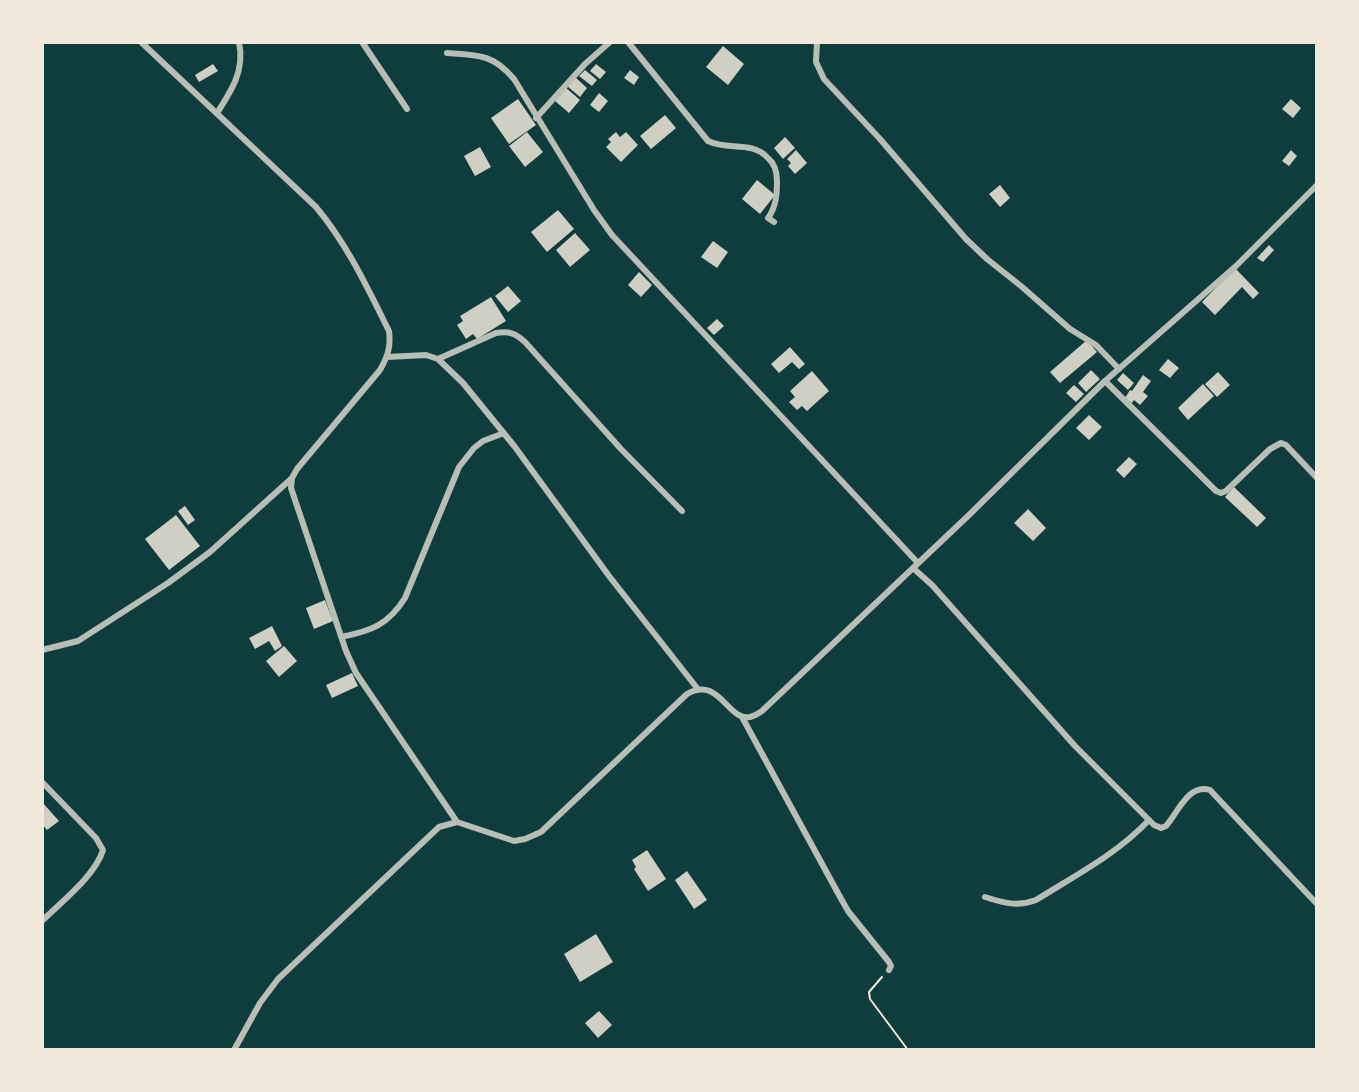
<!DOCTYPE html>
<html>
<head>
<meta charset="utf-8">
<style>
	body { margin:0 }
	#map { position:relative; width:1359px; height:1092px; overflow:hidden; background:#0f3d3e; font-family:Commissioner,sans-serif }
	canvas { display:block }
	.frame { position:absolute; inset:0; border:44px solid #f1e9da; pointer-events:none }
</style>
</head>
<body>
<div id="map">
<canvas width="1359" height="1092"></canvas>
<div class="frame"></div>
</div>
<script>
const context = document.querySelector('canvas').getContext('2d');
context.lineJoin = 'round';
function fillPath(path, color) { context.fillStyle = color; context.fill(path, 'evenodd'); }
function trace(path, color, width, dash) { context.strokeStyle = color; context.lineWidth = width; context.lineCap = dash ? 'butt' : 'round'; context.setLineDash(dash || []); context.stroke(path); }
fillPath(new Path2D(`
	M723 46 744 64 728 85 706 67Z
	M213 64 218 71 199 82 195 75Z
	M596 64 606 72 600 79 590 71Z
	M585 70 597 80 592 86 579 76Z
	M630 70 639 77 634 85 624 78Z
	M575 77 587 88 580 97 567 86Z
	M565 87 580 100 569 113 554 100Z
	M599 93 608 101 599 112 590 105Z
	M518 99 536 125 509 144 491 118Z
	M1291 99 1301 108 1293 118 1282 109Z
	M665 115 676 128 651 149 640 136Z
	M527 132 543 152 525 167 509 146Z
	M616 132 620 137 626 132 638 145 621 162 606 147 611 142 608 139Z
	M785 137 795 148 783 159 774 148Z
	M480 147 491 167 475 176 464 156Z
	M796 150 807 163 795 174 788 166 791 163 787 159Z
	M1291 150 1297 156 1289 166 1282 161Z
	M757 180 775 195 760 214 742 199Z
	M1000 185 1010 198 1000 207 989 194Z
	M558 210 574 229 547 252 531 232Z
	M575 233 590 250 570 267 556 250Z
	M713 241 728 252 717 268 701 257Z
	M1269 245 1274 250 1263 262 1257 258Z
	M1235 268 1259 293 1253 299 1242 287 1215 315 1202 302Z
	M639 272 652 285 641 297 628 285Z
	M508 286 521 301 508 312 495 296Z
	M491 297 506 321 477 339 473 334 466 339 457 325 463 321 460 316Z
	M717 319 724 326 714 335 707 328Z
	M1087 340 1097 352 1060 383 1050 372Z
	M790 347 805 364 799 369 792 362 779 373 771 364Z
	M1168 359 1179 368 1170 378 1159 370Z
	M1091 370 1100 379 1086 392 1078 383Z
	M812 371 829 391 807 411 802 406 797 410 789 402 795 397 790 391Z
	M1218 372 1230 385 1217 397 1205 384Z
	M1123 373 1134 383 1128 390 1117 380Z
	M1143 375 1151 381 1143 392 1148 396 1140 405 1134 400 1132 403 1125 398 1130 390 1132 391Z
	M1203 384 1214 396 1188 420 1178 408Z
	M1074 385 1084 394 1076 402 1066 393Z
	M1089 415 1102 427 1089 440 1076 428Z
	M1129 457 1137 464 1124 478 1116 470Z
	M1234 487 1266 518 1257 527 1225 497Z
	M185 506 195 520 188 525 178 511Z
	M1028 509 1046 528 1033 541 1014 523Z
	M176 515 200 546 169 570 145 539Z
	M325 600 333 621 314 629 306 608Z
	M272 626 282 646 275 651 269 641 255 649 249 638Z
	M284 646 297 661 279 677 266 661Z
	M352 673 358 686 332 698 326 685Z
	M42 802 59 821 47 830 42 824Z
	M647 850 666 879 648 891 634 869 636 867 632 860Z
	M687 871 707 900 694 909 675 880Z
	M596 934 613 962 580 982 564 954Z
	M599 1011 612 1025 598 1038 585 1023Z`), '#cfcfc3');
trace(new Path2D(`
	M882 977 869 992 870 999 908 1050`), '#f1e9da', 2);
trace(new Path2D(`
	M141 42 316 207C347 244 367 287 389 331 391 346 388 356 380 370L297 469 292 478 291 488 346 651 356 673 457 822
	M362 42 407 109
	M628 42 708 141C728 151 751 140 768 158 775 164 777 172 777 181 777 195 776 207 768 218L774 222
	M817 42 816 62 824 79 880 139 966 239 987 259 1021 286 1070 329 1096 345 1119 369
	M447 53C478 55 493 54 514 79L594 210 612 235 918 563
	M217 113C232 90 245 70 239 42
	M536 118 585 64 610 42
	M387 357 426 355 438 359 463 383 515 447 609 576 697 688
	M438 359 496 333C509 331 515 333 525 342L621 449 682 511
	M1105 381 1216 491 1221 493 1226 491 1270 449 1281 443 1286 445 1317 478
	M913 568 932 585 1075 746 1154 825 1161 828 1166 826C1178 812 1189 783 1210 790L1317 904
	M341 637C371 631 388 625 405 598L459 467 474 448 483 441 504 433
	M42 650 78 641 168 583 210 552 292 478
	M742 717 839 895 848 911 889 962 891 966 889 970
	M42 782 96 838 103 850C95 876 61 902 42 921
	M985 897C1004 903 1017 907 1036 900 1076 875 1117 854 1149 820
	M234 1050 260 1003 278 979 439 827 457 822 514 841 525 839 541 832 687 694C719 675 727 721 750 717 754 716 759 713 762 711L969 515 1105 381 1236 266 1317 185`), '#b8beb3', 6);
</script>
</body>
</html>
